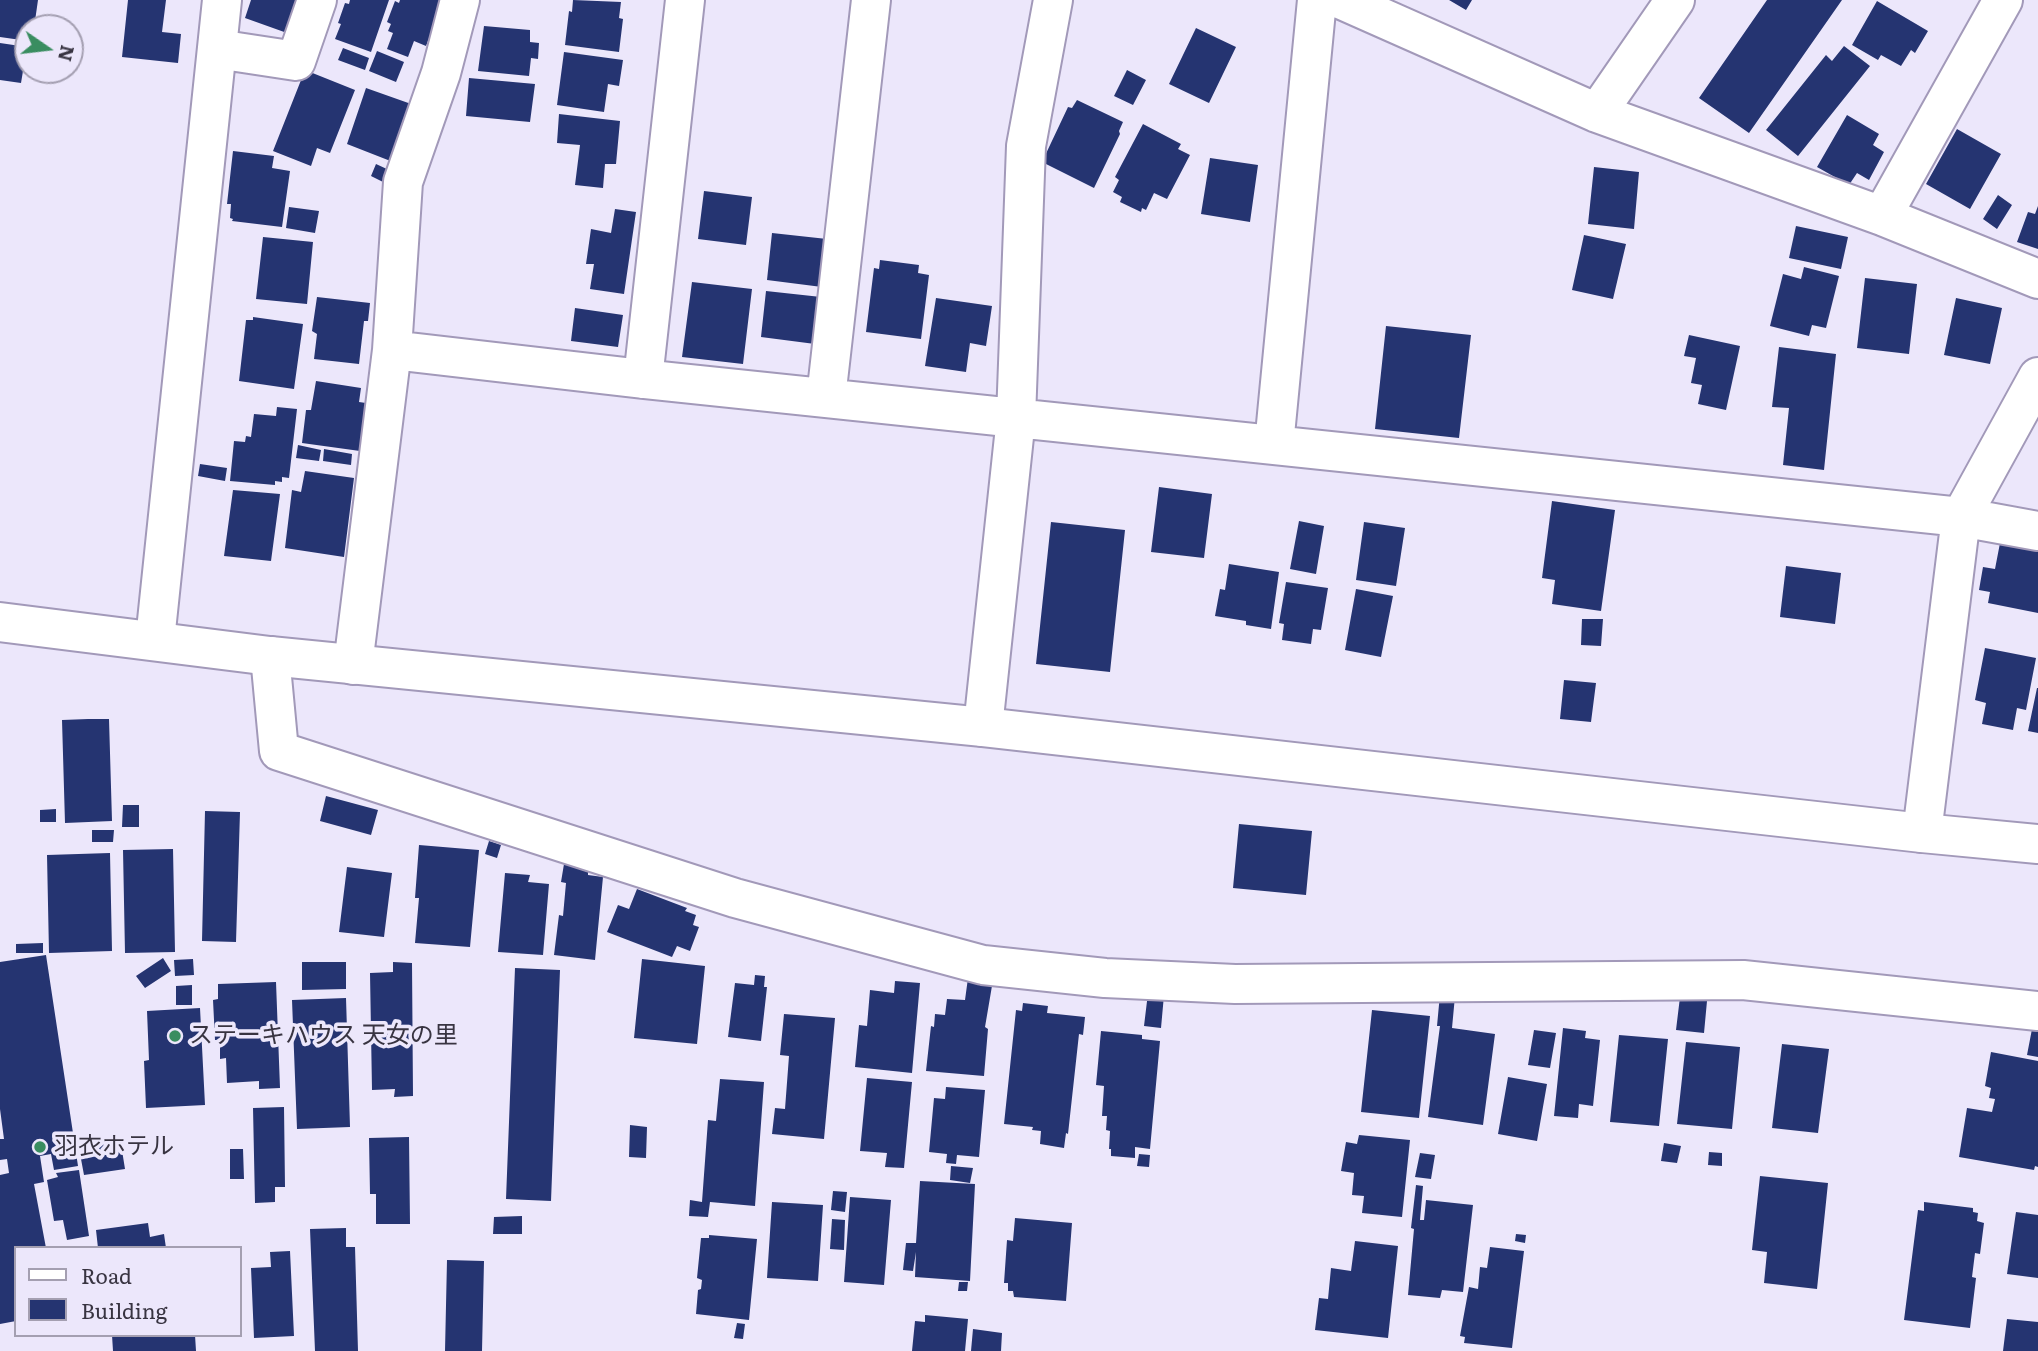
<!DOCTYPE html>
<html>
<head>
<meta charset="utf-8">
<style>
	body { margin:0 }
	#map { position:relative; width:2038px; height:1351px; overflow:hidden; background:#ece7fb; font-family:Literata,serif }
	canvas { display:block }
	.legend { position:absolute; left:14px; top:1246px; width:228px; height:91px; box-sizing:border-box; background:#ece7fb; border:2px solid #a49fb1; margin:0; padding:9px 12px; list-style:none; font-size:21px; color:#383441 }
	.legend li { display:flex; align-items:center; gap:14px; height:35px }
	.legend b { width:35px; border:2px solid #a49fb1 }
	.north { position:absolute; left:14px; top:14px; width:70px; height:70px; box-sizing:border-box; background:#ece7fb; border:2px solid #a49fb1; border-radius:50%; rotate:104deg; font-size:19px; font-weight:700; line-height:28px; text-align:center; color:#383441 }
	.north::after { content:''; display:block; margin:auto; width:24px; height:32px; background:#398d60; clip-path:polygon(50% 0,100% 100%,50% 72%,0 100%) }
</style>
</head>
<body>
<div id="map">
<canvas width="2038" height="1351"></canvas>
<ul class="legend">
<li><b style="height:9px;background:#fff"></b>Road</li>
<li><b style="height:19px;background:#253471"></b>Building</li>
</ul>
<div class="north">N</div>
</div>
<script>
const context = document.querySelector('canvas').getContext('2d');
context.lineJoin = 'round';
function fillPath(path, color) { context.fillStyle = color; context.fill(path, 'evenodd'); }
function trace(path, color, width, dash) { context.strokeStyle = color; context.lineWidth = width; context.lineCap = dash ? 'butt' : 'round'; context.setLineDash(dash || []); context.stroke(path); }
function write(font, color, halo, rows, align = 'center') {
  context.font = font + ' Literata,"Noto Sans JP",serif'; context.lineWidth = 7; context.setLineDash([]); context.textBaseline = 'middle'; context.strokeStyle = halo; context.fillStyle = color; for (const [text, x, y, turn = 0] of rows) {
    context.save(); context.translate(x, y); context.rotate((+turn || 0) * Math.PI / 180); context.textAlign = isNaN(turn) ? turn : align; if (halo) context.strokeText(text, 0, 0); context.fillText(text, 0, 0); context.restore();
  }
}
fillPath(new Path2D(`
	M0 0H38L34 28H28V41L0 37Z
	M128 0H166L162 32 181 34 178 63 122 57Z
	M251 0H298L287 33 245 18Z
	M350 0H389L371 52 335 39 341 24 338 23 345 3 349 4Z
	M400 0H444L426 46 414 41 408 57 387 49 393 33 388 31 391 24 387 22 395 1 399 3Z
	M573 0 621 2 619 18 623 19 619 52 565 45 569 11 572 12Z
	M1449 0H1472L1466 10Z
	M1767 0H1842L1749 133 1699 98Z
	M1877 1 1928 31 1915 53 1911 50 1901 66 1881 55 1878 60 1852 45Z
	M484 26 530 30V42L539 43 538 59 531 58 529 76 478 71Z
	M1196 28 1236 47 1209 103 1169 84Z
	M0 43 27 47 21 83 0 80Z
	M1844 46 1870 66 1798 156 1766 130 1826 55 1832 61Z
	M343 48 369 58 365 70 338 60Z
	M377 51 404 62 396 82 369 71Z
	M564 52 623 60 619 86 608 84 604 112 557 105Z
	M305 70 355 90 330 153 317 148 311 166 273 151Z
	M1127 70 1146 80 1133 105 1114 96Z
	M469 78 535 84 530 122 466 116Z
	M366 88 414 105 393 162 347 144Z
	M1077 100 1123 122 1119 131 1120 134 1094 188 1042 162 1068 107 1072 108Z
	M559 114 620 121 616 164H605L603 188 575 185 580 145 557 143Z
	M1847 115 1879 134 1873 145 1884 152 1869 180 1857 173 1849 185 1817 167Z
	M1143 124 1181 144 1178 149 1190 155 1167 199 1154 193 1146 210 1142 208 1141 212 1120 202 1122 197 1113 192 1119 180 1115 177Z
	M1957 129 2001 154 1970 209 1926 184Z
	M233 151 274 156 272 168 290 171 282 227 232 221 233 219 230 218 231 204H227Z
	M1210 158 1258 165 1250 222 1201 214Z
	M376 164 389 170 383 182 371 176Z
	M1594 167 1639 172 1634 229 1588 224Z
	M704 191 752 197 746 245 698 239Z
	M1998 195 2012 205 1997 229 1983 219Z
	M2038 206V249L2017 242 2028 212 2035 214Z
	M289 207 319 211 315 233 286 228Z
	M615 209 636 212 624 294 590 289 594 264H586L591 229 611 233Z
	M1796 226 1848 237 1841 269 1789 258Z
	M772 233 827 239 822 287 767 280Z
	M1584 235 1626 244 1613 299 1572 290Z
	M263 237 313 242 307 304 256 299Z
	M880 260 919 265 918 273 929 275 921 339 866 332 874 268 879 269Z
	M1804 267 1839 276 1826 328 1812 325 1809 336 1770 326 1783 274 1801 279Z
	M1865 278 1917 284 1909 354 1857 348Z
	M692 282 752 289 743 364 682 357Z
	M766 291 821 297 815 344 761 337Z
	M317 297 370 303 368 321H364L359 364 314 359 317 334 312 331Z
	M936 298 992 306 986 346 970 343 966 372 925 366Z
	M1956 298 2002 308 1990 364 1944 355Z
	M575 308 623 315 618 347 571 341Z
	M253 317 303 324 294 389 239 381 246 320H253Z
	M1386 326 1471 335 1459 438 1375 429Z
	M1689 335 1740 346 1726 410 1698 404 1702 385 1691 383 1696 358 1684 356Z
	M1779 347 1836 354 1824 470 1783 465 1789 408 1772 407Z
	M316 381 361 388 359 402 366 403 360 451 302 443 306 410H311Z
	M277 407 297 409 289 478 282 477V482L275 481V485L230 481 234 441 245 442 246 436 251 437 254 414 276 416Z
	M298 445 321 450 319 461 296 458Z
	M324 449 352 454 351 465 323 461Z
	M200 464 227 468 225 481 198 476Z
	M305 471 354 478 344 557 285 548 292 490 301 492Z
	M1159 487 1212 494 1204 558 1151 552Z
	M233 490 280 494 271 561 224 556Z
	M1552 501 1615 510 1601 611 1552 604 1555 580 1542 578Z
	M1299 521 1324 526 1316 574 1290 569Z
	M1051 522 1125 530 1110 672 1036 664Z
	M1364 522 1405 528 1396 586 1356 580Z
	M2000 543 2038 550V613L1988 603 1990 592 1979 590 1983 567 1995 569Z
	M1229 564 1279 572 1271 629 1246 625V621L1215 616 1220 589 1225 590Z
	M1786 566 1841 573 1835 624 1780 617Z
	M1286 582 1328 588 1321 630 1313 629 1311 644 1282 640 1284 624 1279 623Z
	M1356 589 1393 596 1381 657 1345 650Z
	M1582 619H1603L1601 646 1581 645Z
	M1985 648 2036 658 2026 710 2017 708 2013 730 1982 724 1986 703 1975 700Z
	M1564 680 1596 683 1591 722 1560 719Z
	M2037 688H2038V733L2028 731Z
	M88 719H109L112 821 65 823 62 720Z
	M326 796 378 810 371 835 320 821Z
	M123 805H139V827H122Z
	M56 809V822H40V810Z
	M205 811 240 812 236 942 202 941Z
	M1239 824 1312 831 1306 895 1233 888Z
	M92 830H114L113 842H92Z
	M489 841 501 845 497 858 485 854Z
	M419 845 479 850 470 947 415 943 419 898H415Z
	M173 849 175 952 125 953 123 850Z
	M110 853 112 951 49 953 47 855Z
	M564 864 588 872V875L603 877 595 960 554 955 559 915 563 916 566 883 561 882Z
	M347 867 392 873 384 937 339 932Z
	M505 873 530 875 528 882 549 884 543 955 498 952Z
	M637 889 687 908 685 911 696 915 693 925 699 927 690 951 677 946 672 957 607 932 618 905 629 909Z
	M43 943V953H16V944Z
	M46 955 78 1166 54 1170 51 1154 40 1156 44 1182 34 1184 46 1248H16V1321L0 1324V1175L9 1173 7 1159 0 1160V1139H4L0 1109V962Z
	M163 958 171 971 145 988 136 976Z
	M193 959 194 975 175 976 174 960Z
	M642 959 705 966 697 1044 634 1038Z
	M302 962H346V989L302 990Z
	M393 962 412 963 413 1096 394 1097 395 1089 372 1090 370 973 393 972Z
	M515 968 560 970 551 1201 506 1199Z
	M755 975 765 976 764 987H767L761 1041 728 1037 735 983 754 985Z
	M968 978 993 980 985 1027 988 1029 984 1076 926 1071 931 1026 934 1027 935 1014 945 1015 947 999 965 1000Z
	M895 981 920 983 912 1073 855 1067 859 1025 867 1026 870 990 894 993Z
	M276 982 280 1088 259 1089V1081L227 1083 226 1058 220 1059V1040H215L213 1000 218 999V984Z
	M192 985V1005H176V986Z
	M1148 993 1164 995 1161 1028 1144 1026Z
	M1440 994 1455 996 1452 1028 1495 1034 1483 1125 1428 1117 1440 1026H1437Z
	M1680 997 1707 1001 1704 1033 1676 1030Z
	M346 998 350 1127 297 1129 292 1000Z
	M1023 1003 1048 1006 1047 1013 1085 1017 1083 1035 1079 1034 1068 1134 1066 1133 1064 1148 1040 1144 1041 1131 1032 1130 1033 1127 1004 1124 1016 1010 1022 1011Z
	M200 1008 205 1105 146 1108 144 1061 149 1060 147 1011Z
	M1372 1010 1430 1016 1419 1118 1361 1112Z
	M784 1014 835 1018 824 1139 772 1134 775 1108 785 1109 789 1056 780 1055Z
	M1563 1028 1586 1031 1585 1038 1600 1040 1593 1106 1579 1104 1578 1118 1554 1116Z
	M2032 1029 2038 1030V1057L2027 1055Z
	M1534 1030 1556 1033 1550 1068 1528 1065Z
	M1101 1031 1142 1035V1039L1160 1041 1150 1149 1135 1147V1158L1111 1156V1149H1109L1110 1131 1106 1130 1107 1116H1102L1104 1086 1096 1085Z
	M1619 1035 1668 1039 1659 1126 1610 1122Z
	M1686 1042 1740 1047 1732 1129 1677 1124Z
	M1782 1044 1829 1049 1818 1133 1772 1128Z
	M1991 1052 2038 1061V1167L2035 1166 2034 1170 1959 1157 1967 1108 1992 1112 1995 1099 1989 1098 1991 1088 1985 1086Z
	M1508 1077 1547 1084 1537 1141 1498 1134Z
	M867 1078 912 1082 904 1168 885 1167 887 1153 860 1151Z
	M720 1079 764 1082 755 1206 710 1202 708 1217 689 1216 690 1200 702 1202 708 1120 716 1121Z
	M946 1087 985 1090 979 1157 957 1155 956 1164 946 1163 947 1154 929 1152 934 1098 945 1099Z
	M284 1107 285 1187H275V1202L255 1203 253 1108Z
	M630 1125 647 1127 646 1158 629 1157Z
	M1359 1135 1410 1140 1402 1217 1362 1213 1364 1196 1352 1195 1354 1173 1341 1171 1346 1142 1357 1144Z
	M409 1137 410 1224H376V1194H370L369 1138Z
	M120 1138 125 1169 84 1175 78 1143Z
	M1664 1143 1681 1146 1677 1163 1661 1161Z
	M230 1149H243L244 1179H230Z
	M1709 1152 1722 1153V1166L1708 1165Z
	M1420 1153 1435 1155 1431 1179 1415 1177Z
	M1139 1154 1150 1155 1149 1167 1137 1166Z
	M951 1166 973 1168 970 1183 950 1180Z
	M79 1170 89 1236 67 1240 63 1220 54 1221 47 1180 58 1177 56 1173Z
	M1760 1176 1828 1183 1817 1289 1764 1283 1767 1252 1752 1250Z
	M920 1181 975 1184 970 1281 915 1277 916 1252 913 1271 903 1270 906 1243H916Z
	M1416 1185 1423 1186 1420 1220H1424L1426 1200 1473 1205 1463 1292 1442 1290 1440 1298 1408 1295 1414 1229 1411 1228Z
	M833 1191 847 1192 845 1212 831 1210Z
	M850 1197 891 1200 884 1285 844 1282Z
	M772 1202 823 1205 818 1281 767 1278Z
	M1924 1202 1973 1208V1212L1978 1213 1977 1221 1984 1223 1980 1254 1975 1253 1972 1277 1976 1278 1970 1328 1904 1320 1918 1210 1924 1211Z
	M2016 1212 2038 1215V1278L2007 1274Z
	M522 1216V1234H493L494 1217Z
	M1015 1218 1072 1223 1066 1301 1014 1297 1013 1291H1008V1283H1004L1007 1240 1013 1241Z
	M832 1219 845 1220 844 1250 830 1249Z
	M148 1223 150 1237 164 1234 166 1248H98L96 1230Z
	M346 1228V1247H355L358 1351H315L310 1229Z
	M1516 1234 1526 1235 1525 1243 1515 1241Z
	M709 1235 757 1239 749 1320 696 1314 698 1290 701 1289 702 1280 697 1278 701 1238H709Z
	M1355 1241 1398 1246 1388 1338 1315 1330 1319 1298 1328 1299 1331 1268 1351 1271Z
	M1490 1247 1524 1251 1512 1348 1464 1343 1465 1337 1460 1336 1469 1287 1478 1289 1480 1267 1487 1268Z
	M290 1251 294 1336 254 1338 251 1268 271 1267 270 1252Z
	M447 1260 484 1261 482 1351H445Z
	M959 1282H968L967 1291H958Z
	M925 1315 968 1319 965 1351H912L915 1321 925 1322Z
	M2007 1319 2038 1322V1351H2003Z
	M737 1323 745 1324 743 1339 734 1338Z
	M973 1329 1002 1333 1001 1351H971Z
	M112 1335H195L196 1351H113Z`), '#253471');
const street = new Path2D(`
	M1342 0 1597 113 1882 216 2038 279
	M217 49 296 61 317 0
	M1597 113 1675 0
	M1882 216 2003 0
	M392 350 643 379 1961 517 2038 531
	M643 379 685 0
	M826 398 871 0
	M1274 445 1317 0
	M155 640 222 0
	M270 656 279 751 735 898 983 965 1105 978 1235 984 1743 980 2038 1011
	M353 665 392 350 403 182 441 73 460 0
	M983 727 1016 418 1026 146 1053 0
	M1922 833 1961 517 2038 377`);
const secondary = new Path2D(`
	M0 622 270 656 983 727 1922 833 2038 844`);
trace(street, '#a299b9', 42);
trace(secondary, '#a299b9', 42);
trace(street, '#fff', 38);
trace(secondary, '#fff', 38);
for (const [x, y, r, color] of [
	[175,1036,7,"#398d60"],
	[40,1147,7,"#398d60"]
]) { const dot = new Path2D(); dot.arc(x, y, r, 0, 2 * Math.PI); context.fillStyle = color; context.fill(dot); trace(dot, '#ece7fb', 2.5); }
write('24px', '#383441', '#ece7fb', [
	["ステーキハウス 天女の里",189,1036],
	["羽衣ホテル",54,1147]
], 'left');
</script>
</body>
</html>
